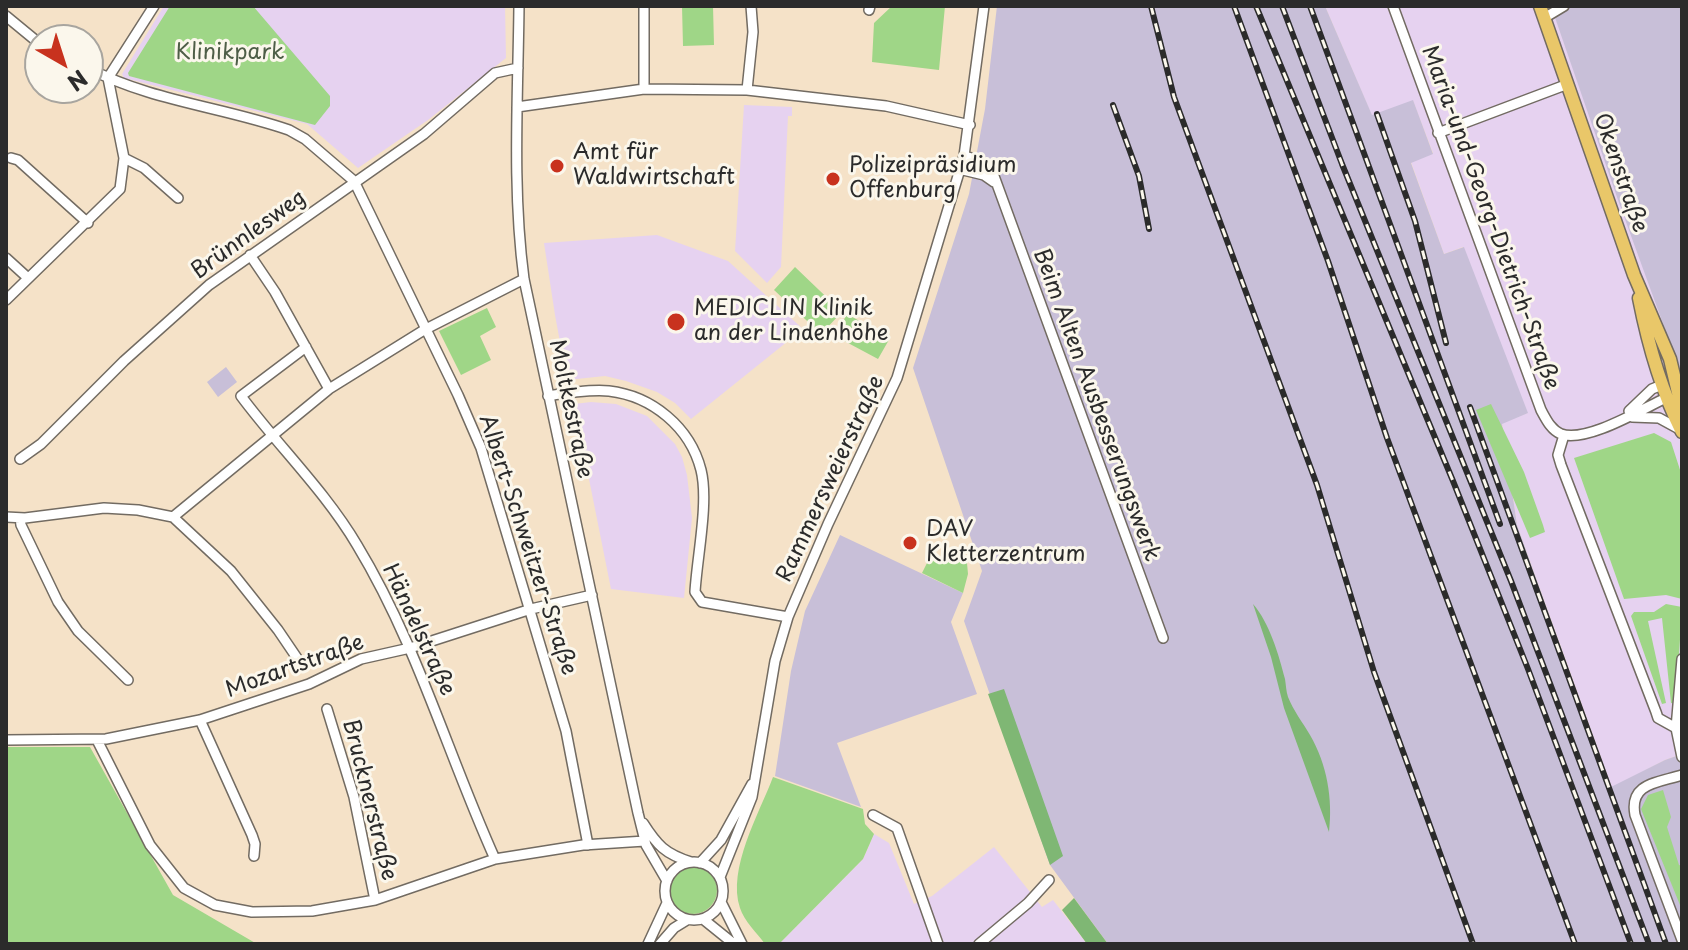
<!DOCTYPE html>
<html>
<head>
<meta charset="utf-8">
<style>
	body { margin:0 }
	#map { position:relative; width:1688px; height:950px; overflow:hidden; background:#f5e2c8; font-family:"Playpen Sans",sans-serif }
	canvas { display:block }
	.frame { position:absolute; inset:0; border:8px solid #2b2b2b; pointer-events:none }
	.north { position:absolute; left:24px; top:24px; width:80px; height:80px; box-sizing:border-box; background:#fbf7ec; border:2px solid #a8a59f; border-radius:50%; rotate:141deg; font-size:22px; font-weight:700; line-height:32px; text-align:center; color:#2b2b2b }
	.north::after { content:''; display:block; margin:auto; width:28px; height:36px; background:#c8321e; clip-path:polygon(50% 0,100% 100%,50% 72%,0 100%) }
</style>
</head>
<body>
<div id="map">
<canvas width="1688" height="950"></canvas>
<div class="frame"></div>
<div class="north">N</div>
</div>
<script>
const context = document.querySelector('canvas').getContext('2d');
context.lineJoin = 'round';
function fillPath(path, color) { context.fillStyle = color; context.fill(path, 'evenodd'); }
function trace(path, color, width, dash) { context.strokeStyle = color; context.lineWidth = width; context.lineCap = dash ? 'butt' : 'round'; context.setLineDash(dash || []); context.stroke(path); }
function write(font, color, halo, rows, align = 'center') {
  context.font = font + ' "Playpen Sans",sans-serif'; context.lineWidth = 6; context.setLineDash([]); context.textBaseline = 'middle'; context.strokeStyle = halo; context.fillStyle = color; for (const [text, x, y, turn = 0] of rows) {
    context.save(); context.translate(x, y); context.rotate((+turn || 0) * Math.PI / 180); context.textAlign = isNaN(turn) ? turn : align; if (halo) context.strokeText(text, 0, 0); context.fillText(text, 0, 0); context.restore();
  }
}
fillPath(new Path2D(`
	M164 6H505L506 58 428 120 358 168 307 124 124 78 122 74Z
	M1325 6H1551L1553 11 1682 377V754L1665 760 1612 788 1517 525 1502 423 1527 413 1463 247 1444 254 1411 162 1433 153 1413 101 1372 116Z
	M744 105 792 107V116H788L781 267 767 283 735 251Z
	M657 235 728 261 803 329 691 419 675 403 657 392 626 381 605 376 567 380 555 315 544 243Z
	M591 402 616 404 647 416 675 444 682 457 687 475 692 518 684 598 611 589 574 404Z
	M874 834 889 843 914 904 932 896 994 847 1042 907 1053 900 1087 944H779L863 859Z`), '#e6d2f0');
fillPath(new Path2D(`
	M997 6H1325L1372 115 1413 100 1433 154 1411 163 1444 254 1464 247 1528 413 1502 424 1517 525 1611 787 1665 760 1682 754V944H1108L1050 865 964 621 982 571 913 368 969 194 985 109Z
	M1551 6H1682V376L1618 200Z
	M226 367 237 382 218 397 207 382Z
	M840 535 963 593 951 622 977 694 837 743 861 807 775 776 791 671 805 611Z`), '#c8bfd8');
fillPath(new Path2D(`
	M170 6H253L330 96V106L315 125 129 76 128 73Z
	M682 6H713L714 45 683 46Z
	M892 6H945L939 70 872 62 874 23Z
	M795 267 842 312 821 334 774 290Z
	M487 308 496 327 480 336 491 360 461 375 439 331Z
	M847 314 890 338 878 359 835 336Z
	M1491 404 1524 472 1543 525 1545 532 1530 538 1476 410Z
	M1654 433 1671 442 1682 476V599L1666 595 1624 599 1574 458Z
	M946 554 967 563 968 574 963 593 922 573 931 555 942 561Z
	M1666 604 1682 607 1676 704 1671 703 1662 618 1648 621 1666 703 1662 704 1631 616 1634 612H1654Z
	M6 747H90L173 895 257 944H6Z
	M773 777 863 809 865 824 874 834 863 859 779 944H765C757 933 744 921 740 908 727 869 759 814 773 777Z
	M1663 790 1671 817 1667 827 1679 865 1682 866V910L1641 809 1648 795Z
	M669 890a24 24 0 1 1 48 0a24 24 0 1 1-48 0Z`), '#9fd687');
fillPath(new Path2D(`
	M1253 604C1269 622 1279 655 1285 679 1286 685 1286 691 1288 697 1293 710 1303 723 1310 735 1327 764 1333 799 1329 832L1284 708 1271 657Z
	M1004 689 1063 856 1050 865 988 694Z
	M1074 898 1108 944H1087L1062 910Z`), '#7fb774');
const minor = new Path2D(`
	M519 6C518 97 512 189 524 279L638 813 646 845 667 881
	M644 6V89
	M1393 6 1541 410C1546 419 1551 430 1561 434 1587 443 1642 409 1666 398
	M869 10 870 6
	M6 16 40 44
	M1544 18 1564 6
	M88 68C151 101 223 107 289 130L305 139 354 181 458 395 481 448 566 731 588 845
	M108 78 154 6
	M747 90 753 32 751 6
	M517 107 644 89 747 90 886 106 970 125
	M1438 133 1568 84
	M964 156C976 158 986 167 994 176L1163 638
	M11 158 18 160 88 223
	M124 158 144 168 178 198
	M959 169 984 175 994 182
	M250 255 275 292 329 389
	M6 258 28 278
	M6 300 120 189 124 158 108 78
	M306 347 241 396C279 447 325 491 357 545 417 644 448 755 495 859
	M548 396C566 393 590 389 609 391 652 396 690 427 701 470 709 502 697 557 695 592L702 602 788 617
	M1629 411 1652 389 1662 385
	M1632 417 1659 418 1681 430
	M1564 435 1558 455 1561 465 1656 712 1658 718 1676 728
	M20 459 41 444 124 361 209 285 424 134 495 73 518 68
	M6 517 25 518 104 508 138 510 173 517 231 571 278 630 297 658
	M173 517 329 389 424 330 524 279
	M20 518 21 525 58 602 78 631 128 680
	M1682 659 1676 728 1682 757
	M327 709 354 797 375 900
	M200 720 252 835 255 844 254 856
	M6 740 106 739 200 720 309 684 361 659 410 648 531 609 592 595
	M97 740 150 845 184 888 215 905 252 912 312 911 375 900 495 859 583 845 645 841
	M1682 775C1657 783 1629 783 1635 815L1682 940
	M873 815 897 828 938 944
	M643 823C657 845 665 854 691 862
	M665 891a29 29 0 1 1 58 0a29 29 0 1 1-58 0Z
	M700 863 721 840 752 784
	M720 877 752 797 775 661 788 617 828 524 897 378 964 156 984 6
	M721 902 742 944
	M703 919 734 944
	M648 944 667 903
	M660 944 674 928 687 920
	M979 944 1028 903 1049 880`);
const major = new Path2D(`
	M1540 6 1634 275 1670 359 1682 409
	M1639 298C1648 344 1661 390 1682 432`);
trace(minor, '#726b62', 12);
trace(major, '#726b62', 15);
trace(minor, '#fff', 9);
trace(major, '#e9c769', 12);
const rail = new Path2D(`
	M1151 6 1174 97 1317 485 1374 672 1473 944
	M1234 6 1328 261 1387 438 1575 944
	M1256 6 1453 481 1528 669 1631 944
	M1282 6 1342 164 1511 581 1649 944
	M1310 6 1500 524
	M1113 105 1139 176 1149 229
	M1377 114 1415 221 1446 343
	M1470 407 1666 944`);
trace(rail, '#2b2b2b', 6);
trace(rail, '#fbf7ec', 3, [9]);
for (const [x, y, r, color] of [
	[557,166,8,"#c8321e"],
	[833,179,8,"#c8321e"],
	[676,322,10,"#c8321e"],
	[910,543,8,"#c8321e"]
]) { const dot = new Path2D(); dot.arc(x, y, r, 0, 2 * Math.PI); context.fillStyle = color; context.fill(dot); trace(dot, '#fbf7ec', 3); }
write('22px', '#4e5e47', '#fbf7ec', [
	["Klinikpark",230,53]
]);
write('22px', '#2b2b2b', '#fbf7ec', [
	["Amt für",573,153],
	["Waldwirtschaft",573,178],
	["Polizeipräsidium",849,166],
	["Offenburg",849,191],
	["MEDICLIN Klinik",694,309],
	["an der Lindenhöhe",694,334],
	["DAV",926,530],
	["Kletterzentrum",926,555]
], 'left');
write('22px', '#2b2b2b', '#fbf7ec', [
	["Okenstraße",1620,173,71],
	["Maria-und-Georg-Dietrich-Straße",1490,218,70],
	["Brünnlesweg",249,235,-36],
	["Beim Alten Ausbesserungswerk",1096,405,70],
	["Moltkestraße",570,409,78],
	["Rammersweierstraße",831,479,-65],
	["Albert-Schweitzer-Straße",527,545,72],
	["Händelstraße",418,630,65],
	["Mozartstraße",295,667,-20],
	["Brucknerstraße",369,800,76]
]);
</script>
</body>
</html>
